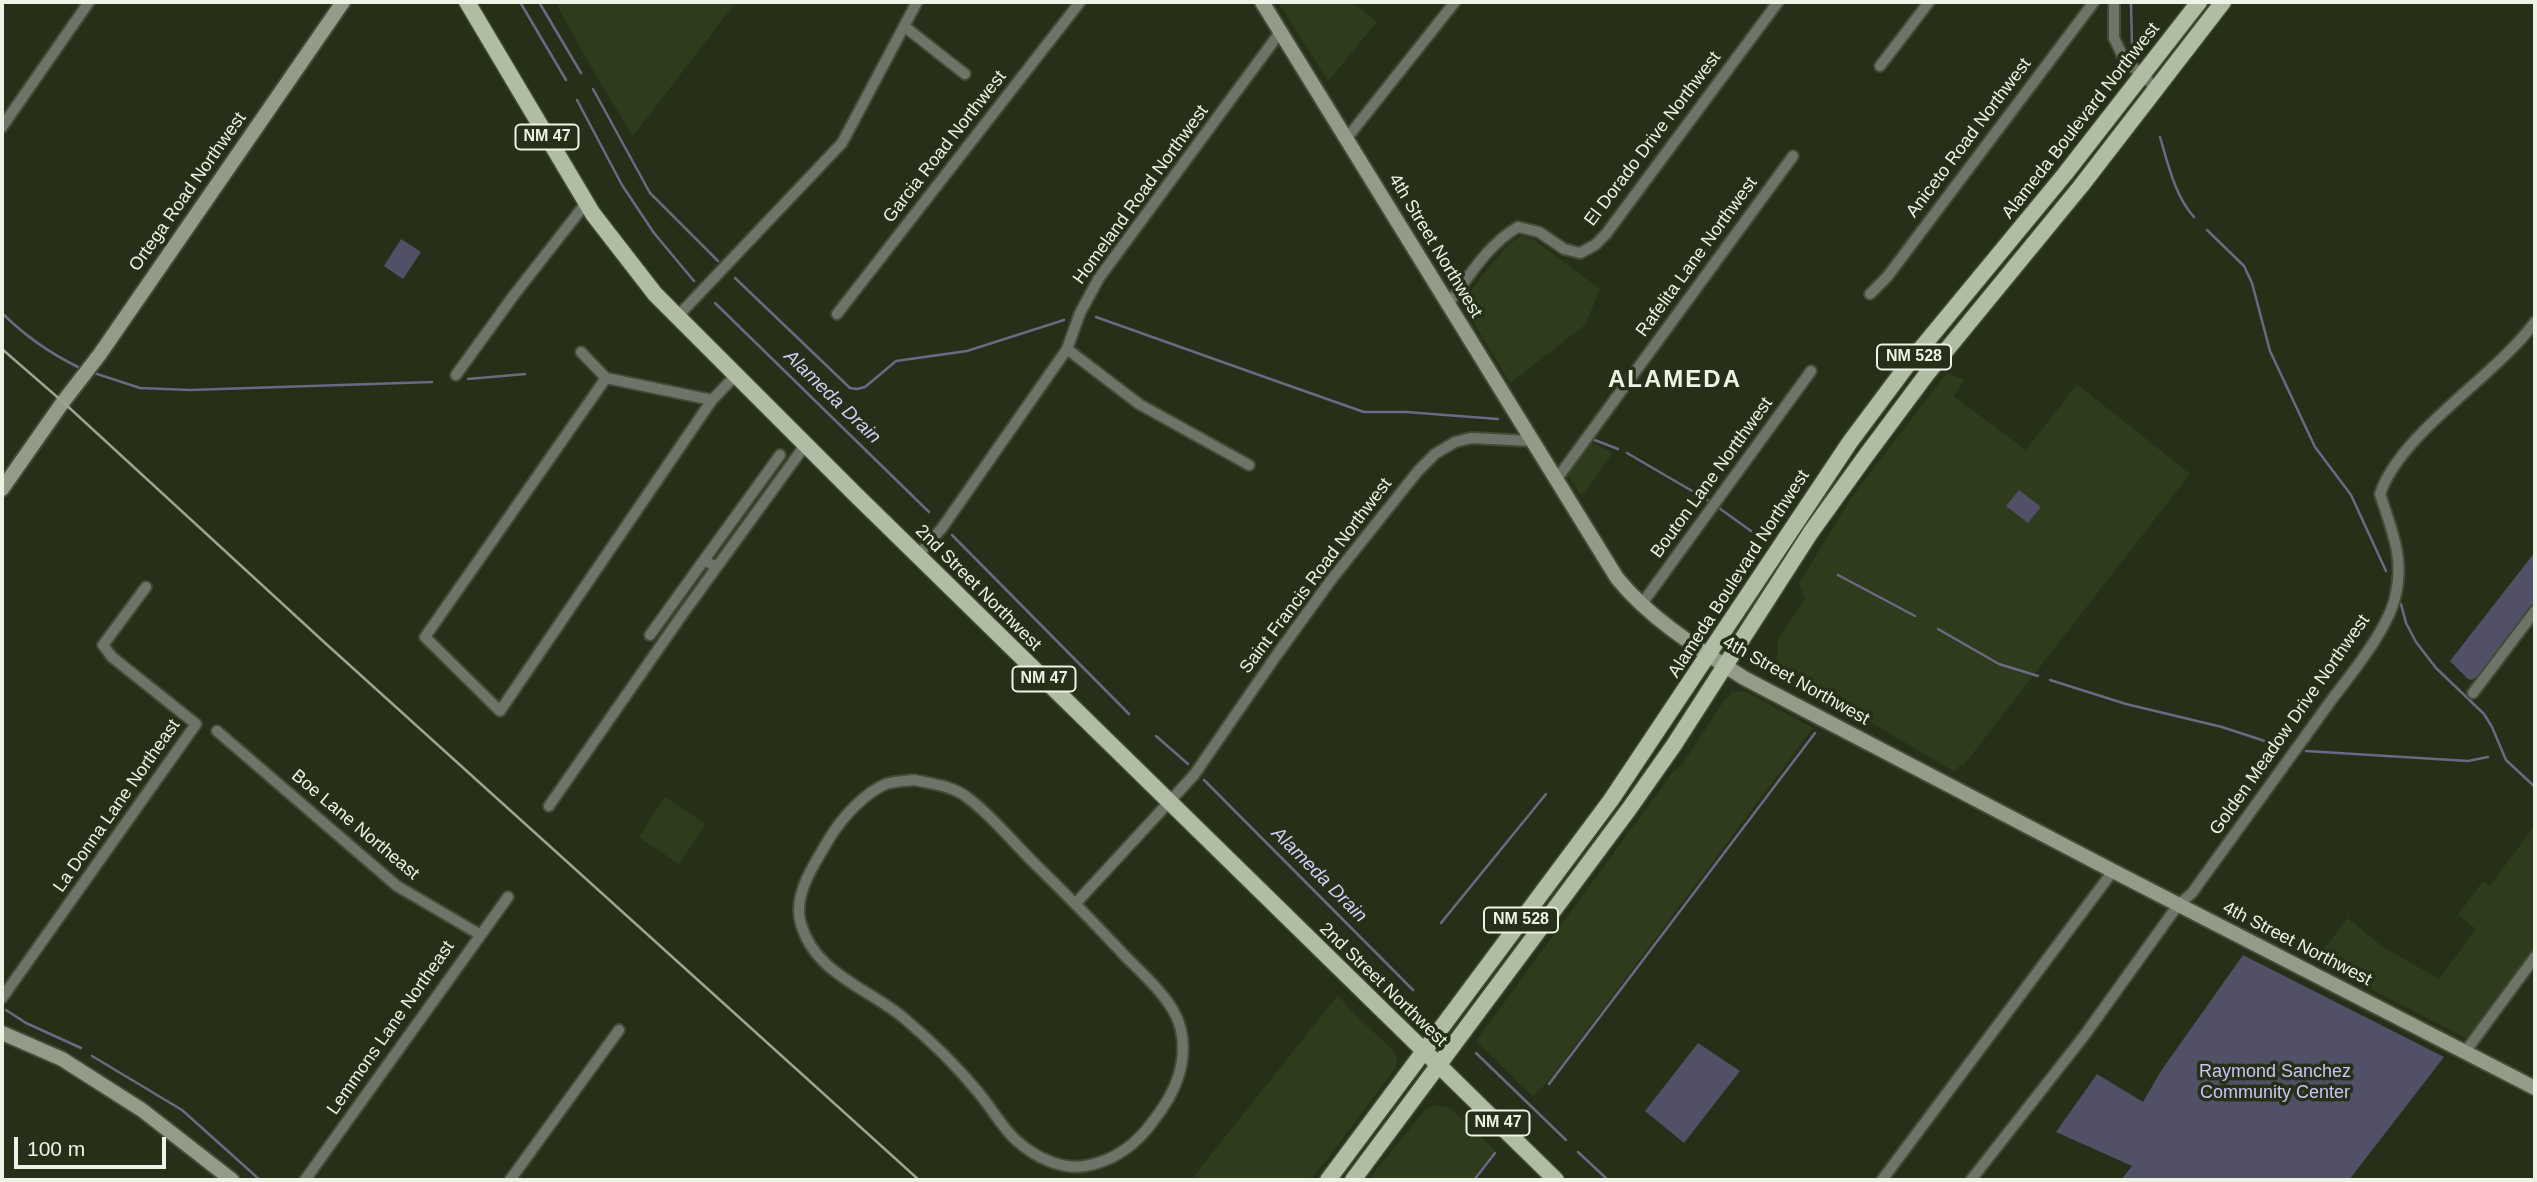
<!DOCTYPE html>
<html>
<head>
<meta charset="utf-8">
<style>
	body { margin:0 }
	#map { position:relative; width:2537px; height:1182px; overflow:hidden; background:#263018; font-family:Helvetica,sans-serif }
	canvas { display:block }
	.frame { position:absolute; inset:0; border:4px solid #edf4e5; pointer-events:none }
	.scale { position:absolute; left:14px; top:1137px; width:152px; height:32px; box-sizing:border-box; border:4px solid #edf4e5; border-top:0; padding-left:9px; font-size:21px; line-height:24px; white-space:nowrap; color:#edf4e5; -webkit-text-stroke:5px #263018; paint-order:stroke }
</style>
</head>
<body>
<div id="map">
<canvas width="2537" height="1182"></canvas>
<div class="frame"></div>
<div class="scale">100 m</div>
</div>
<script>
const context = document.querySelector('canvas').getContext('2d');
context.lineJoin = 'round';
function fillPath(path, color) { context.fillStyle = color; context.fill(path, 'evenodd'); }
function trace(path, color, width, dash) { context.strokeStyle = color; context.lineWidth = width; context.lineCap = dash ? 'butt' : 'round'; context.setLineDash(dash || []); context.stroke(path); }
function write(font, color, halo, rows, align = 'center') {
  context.font = font + ' Helvetica,sans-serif'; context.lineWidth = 7; context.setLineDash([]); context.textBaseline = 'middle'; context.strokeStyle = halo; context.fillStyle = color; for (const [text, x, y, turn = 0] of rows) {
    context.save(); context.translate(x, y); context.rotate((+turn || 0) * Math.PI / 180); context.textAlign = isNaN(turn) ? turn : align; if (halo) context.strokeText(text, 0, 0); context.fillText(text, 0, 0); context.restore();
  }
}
fillPath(new Path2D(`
	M555 2H736L633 136 598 79Z
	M1278 2H1352L1377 22 1328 81Z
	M1522 236 1534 240 1600 289 1585 325 1510 383 1465 308 1470 292 1486 271 1510 243Z
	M1947 373 1965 380 1953 396 2026 450 2077 384 2190 474 1963 766 1960 765 1955 772 1782 670 1777 658 1778 640 1805 599 1799 583 1853 495Z
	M1588 440 1613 453 1584 493 1580 494 1565 471Z
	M1744 691 1813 728 1548 1082 1533 1096 1476 1041 1673 772 1682 765 1724 701 1732 692Z
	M665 797 706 824 679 864 639 837Z
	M2535 825V948L2468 1037 2466 1038 2315 960 2348 918 2383 947 2439 979 2476 929 2458 915 2483 881 2490 886Z
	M1338 995 1349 1009 1394 1051 1397 1060 1396 1067 1329 1157 1310 1180H1191Z
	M1435 1105 1450 1108 1495 1150 1472 1180H1368L1426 1109Z`), '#2f3b1d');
fillPath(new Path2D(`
	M401 239 421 252 403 279 384 266Z
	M2019 490 2041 507 2028 523 2006 506Z
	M2535 552V602L2478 676 2472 680 2468 679 2450 661Z
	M2243 955 2444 1057 2349 1180H2121L2132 1166 2056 1132 2097 1074 2143 1102 2161 1071Z
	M1698 1043 1740 1071 1684 1143 1645 1111Z`), '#525066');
trace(new Path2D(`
	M520 2 566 80
	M539 2 581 73
	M2131 2 2132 47
	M593 89 650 193 718 261
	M577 100 622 185 654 233 694 281
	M2160 137C2168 164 2175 196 2194 217
	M2207 230 2244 266 2252 283 2270 351 2315 447 2351 495 2386 571
	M735 278 850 388 857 389 865 387 896 361 967 351 1064 320
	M715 303 929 512
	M2 313C25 336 51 354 80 368
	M1096 317 1290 386 1364 412H1406L1498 419
	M94 373 140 388 190 390 432 382
	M468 379 525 374
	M1592 439 1618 449
	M1627 453 1711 502
	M1719 508 1751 531
	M952 535 1129 714
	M1838 575 1915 616
	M2401 604 2406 623 2416 642 2436 668 2484 714 2492 727 2506 760 2535 787
	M1938 629 1999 664 2038 676
	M2050 680 2126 704 2222 727 2283 747
	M1156 736 1188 764
	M2306 751 2468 761 2488 757
	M1204 780 1413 990
	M1441 923 1546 794
	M6 1010 26 1023 81 1048
	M1476 1053 1566 1140
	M92 1056 182 1110 260 1180
	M1549 1084 1815 733
	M1578 1152 1608 1180
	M1474 1180 1495 1153`), '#6c6985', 2.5);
const street = new Path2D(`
	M2114 2V38L2124 59 2156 88
	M905 27 965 74
	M1880 66 1929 2
	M2 127 89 2
	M1347 138 1455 2
	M1870 294 1887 277 2094 2
	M1448 304C1469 277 1488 244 1518 227L1539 232 1564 249 1580 253 1595 245 1606 234 1778 2
	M837 314 1080 2
	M677 317 842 143 917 2
	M1067 349 1139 404 1249 465
	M581 352 606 378
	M456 375 514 295 586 203
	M712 400 606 378 425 637 500 711 712 400 736 375
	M1556 480 1793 156
	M918 555 942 528 1067 349 1080 313 1099 278 1281 31
	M716 567 704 560 780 455
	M1641 605 1811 371
	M650 635 704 560
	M2473 693 2535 611
	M217 731 397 886 479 934
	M914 780C933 784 953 786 968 798 990 814 1014 843 1034 863 1066 894 1096 925 1126 957 1141 972 1158 987 1169 1004 1174 1011 1179 1022 1181 1030 1188 1064 1175 1093 1154 1120 1137 1144 1115 1161 1085 1166 1061 1170 1035 1157 1017 1141 1002 1128 991 1107 978 1092 956 1065 931 1041 905 1019 870 989 815 974 801 924 792 895 815 863 829 839 841 819 864 793 886 784 894 781 906 781 914 780Z
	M549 806 682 615 806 444
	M1076 903 1194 775 1276 656 1331 580 1418 471 1435 454 1455 442 1471 438 1532 441
	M2 998 196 724 112 657 103 645 146 587
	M2465 1052 2535 957
	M305 1180 508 897
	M510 1180 619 1030
	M1882 1180 2113 871
	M1971 1180 2084 1036 2178 905 2192 893C2238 829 2284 766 2330 702 2351 674 2386 632 2395 598 2405 558 2392 532 2380 494 2401 432 2494 378 2535 322`);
const secondary = new Path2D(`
	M1262 2 1617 578C1651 620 1699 649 1744 678L2113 871 2535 1088
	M2 489 63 402 100 354 343 2
	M2 1033 62 1059 142 1110 232 1180`);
const primary = new Path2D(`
	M467 2 593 214 655 294 854 493 1556 1180
	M1328 1180 1611 800 1850 442 1909 363 2065 174 2199 2
	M1353 1180 1629 809 1674 745 1811 532 1865 457 1926 375 2081 186 2223 2`);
trace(street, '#424b35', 14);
trace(secondary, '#424b35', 18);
trace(primary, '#424b35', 19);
trace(street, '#6e7468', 10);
trace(secondary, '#949c89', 14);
trace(primary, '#b0bca3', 16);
trace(new Path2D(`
	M2 349 63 402 324 642 919 1180`), '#9ca491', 2.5);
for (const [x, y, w] of [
	[547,137,63],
	[1914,357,74],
	[1044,679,63],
	[1521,920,74],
	[1498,1123,63]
]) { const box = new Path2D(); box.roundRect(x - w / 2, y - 12.5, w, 25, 5); context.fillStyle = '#263018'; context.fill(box); trace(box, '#edf4e5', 2); }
write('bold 16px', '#edf4e5', null, [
	["NM 47",547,137],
	["NM 528",1914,357],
	["NM 47",1044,679],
	["NM 528",1521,920],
	["NM 47",1498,1123]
]);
write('18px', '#edf4e5', '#263018', [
	["Alameda Boulevard Northwest",2081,121,-52],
	["Aniceto Road Northwest",1969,138,-53],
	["El Dorado Drive Northwest",1653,139,-53],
	["Garcia Road Northwest",945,147,-52],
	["Ortega Road Northwest",188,192,-55],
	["Homeland Road Northwest",1141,195,-54],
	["4th Street Northwest",1435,246,59],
	["Rafelita Lane Northwest",1697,257,-54],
	["Bouton Lane Nortthwest",1712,478,-54],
	["Alameda Boulevard Northwest",1739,574,-57],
	["Saint Francis Road Northwest",1316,576,-53],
	["2nd Street Northwest",978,588,45],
	["4th Street Northwest",1796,681,29],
	["Golden Meadow Drive Northwest",2290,725,-55],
	["La Donna Lane Northeast",117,806,-55],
	["Boe Lane Northeast",355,825,40],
	["4th Street Northwest",2297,944,27],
	["2nd Street Northwest",1383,985,44],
	["Lemmons Lane Northeast",391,1028,-55]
]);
write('18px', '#cac4f9', '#263018', [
	["Raymond Sanchez",2275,1072],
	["Community Center",2275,1093]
]);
write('italic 19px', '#d3cff9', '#263018', [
	["Alameda Drain",832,397,44],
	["Alameda Drain",1319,875,45]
]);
context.letterSpacing = '2px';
write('bold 24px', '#edf4e5', '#263018', [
	["ALAMEDA",1675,380]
]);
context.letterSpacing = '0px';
</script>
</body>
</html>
